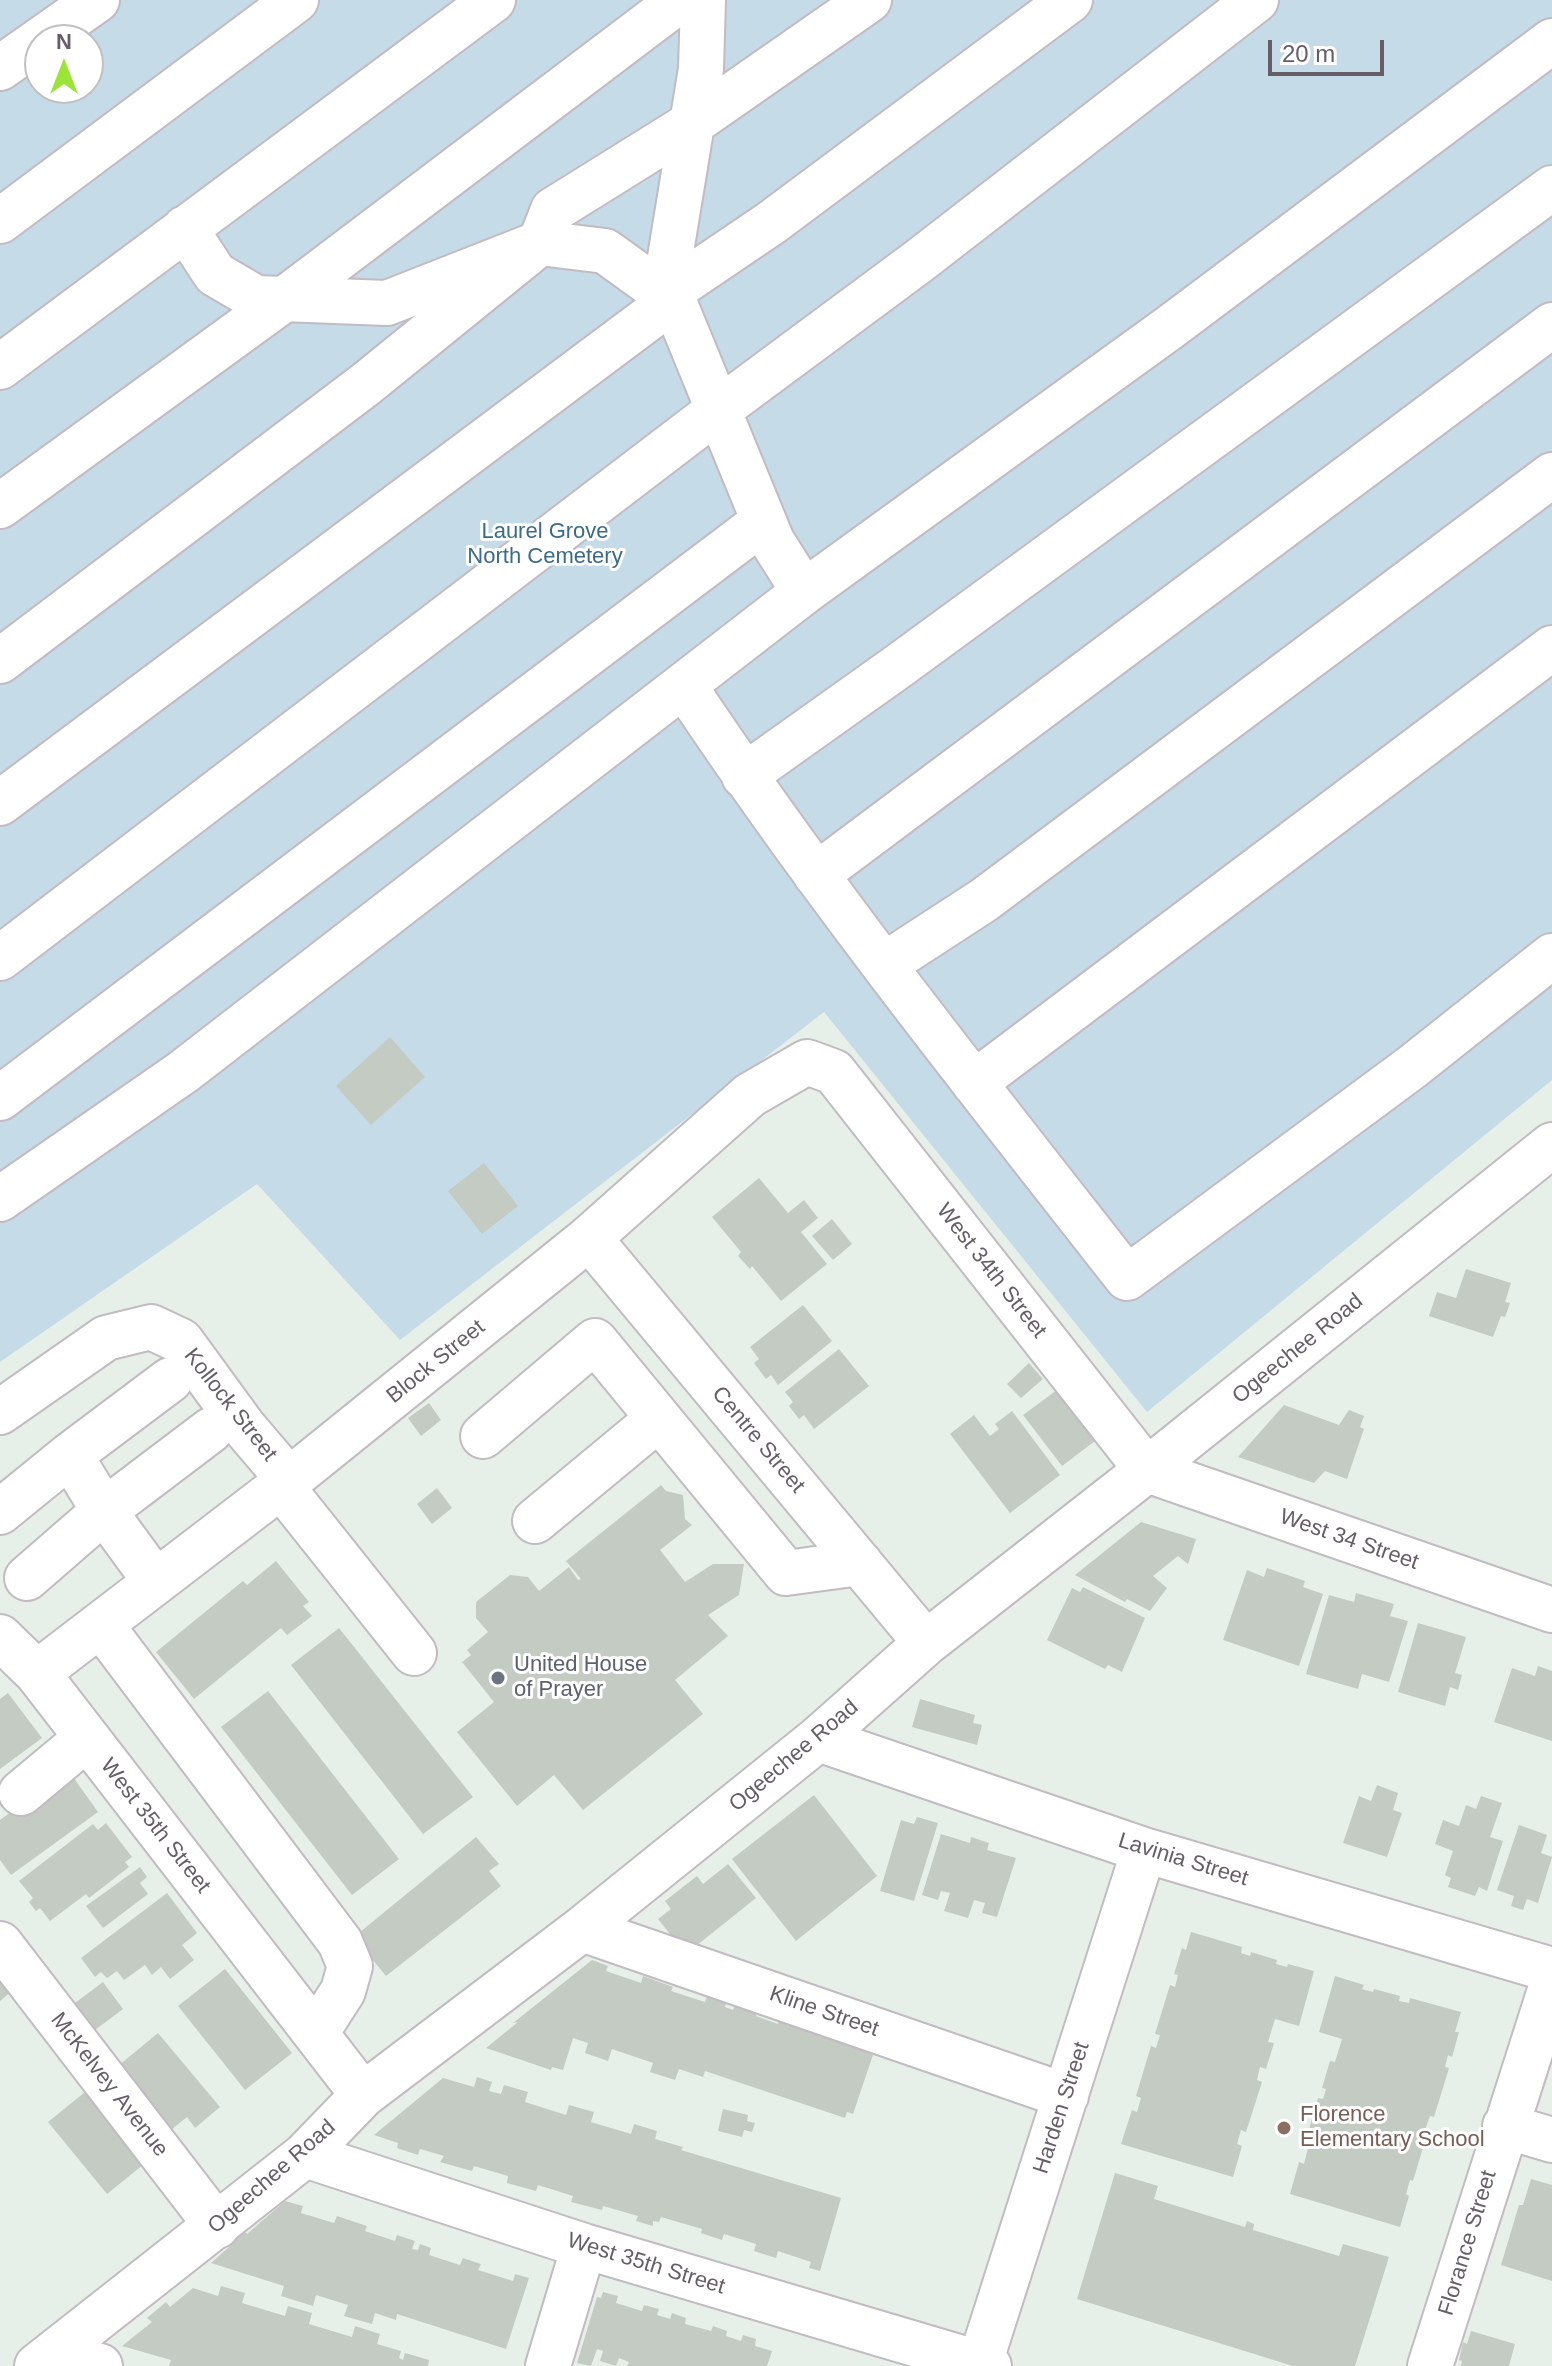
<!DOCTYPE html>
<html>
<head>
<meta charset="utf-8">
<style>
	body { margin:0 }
	#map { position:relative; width:1552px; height:2366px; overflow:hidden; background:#e7f0e8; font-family:Helvetica,sans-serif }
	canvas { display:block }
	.north { position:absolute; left:24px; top:24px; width:80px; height:80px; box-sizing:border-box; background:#fff; border:2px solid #c2bfc2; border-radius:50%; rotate:0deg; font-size:22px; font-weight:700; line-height:32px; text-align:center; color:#665e67 }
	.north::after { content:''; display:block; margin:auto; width:28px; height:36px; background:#9ce538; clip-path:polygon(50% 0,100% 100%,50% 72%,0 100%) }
	.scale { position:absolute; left:1268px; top:40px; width:116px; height:36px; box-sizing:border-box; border:4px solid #665e67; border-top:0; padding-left:10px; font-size:24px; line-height:28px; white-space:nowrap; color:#665e67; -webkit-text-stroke:6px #fff; paint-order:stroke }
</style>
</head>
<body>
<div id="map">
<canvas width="1552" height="2366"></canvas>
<div class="north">N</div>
<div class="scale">20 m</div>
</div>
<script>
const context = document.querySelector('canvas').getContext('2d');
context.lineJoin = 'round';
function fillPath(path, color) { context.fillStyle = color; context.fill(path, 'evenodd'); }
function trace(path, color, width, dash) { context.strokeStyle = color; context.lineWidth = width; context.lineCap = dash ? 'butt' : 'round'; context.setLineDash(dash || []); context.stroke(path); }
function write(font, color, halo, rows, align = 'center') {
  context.font = font + ' Helvetica,sans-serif'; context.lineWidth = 6; context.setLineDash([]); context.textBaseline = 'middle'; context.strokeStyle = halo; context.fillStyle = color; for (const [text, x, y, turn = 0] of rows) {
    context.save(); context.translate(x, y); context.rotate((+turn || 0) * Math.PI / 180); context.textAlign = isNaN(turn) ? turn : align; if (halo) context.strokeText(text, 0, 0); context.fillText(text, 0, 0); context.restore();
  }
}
fillPath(new Path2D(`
	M0 0H1552V1080L1147 1412 824 1012 400 1340 257 1184 0 1362ZM40 40H88V88H40Z`), '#c5dbe7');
fillPath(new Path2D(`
	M390 1037 425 1077 371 1125 336 1086Z
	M484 1163 518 1206 482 1234 448 1191Z
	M759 1178 788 1213 804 1200 818 1218 801 1232 827 1264 781 1301 752 1266 750 1269 738 1256 741 1252 712 1217Z
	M832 1219 852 1244 833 1260 812 1236Z
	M1466 1269 1511 1283 1505 1302 1510 1303 1505 1317 1501 1316 1493 1337 1429 1316 1437 1292 1456 1298Z
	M803 1305 832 1341 778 1385 771 1375 766 1379 754 1363 759 1359 750 1347Z
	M839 1349 869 1386 814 1429 804 1415 799 1419 789 1406 793 1402 785 1392Z
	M1029 1363 1043 1379 1021 1398 1007 1384Z
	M1057 1390 1095 1441 1062 1466 1023 1415Z
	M429 1403 441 1420 421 1436 408 1418Z
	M1284 1405 1339 1425 1349 1410 1364 1416 1360 1427 1364 1429 1347 1479 1325 1471 1314 1483 1238 1457Z
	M1012 1411 1060 1475 1010 1513 950 1434 974 1415 990 1436 999 1429 995 1424Z
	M661 1485 666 1491 683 1495 685 1519 692 1525 660 1550 685 1582 713 1564H744L739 1595 708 1615 728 1636 675 1680 703 1714 583 1810 554 1775 517 1806 457 1732 494 1702 462 1662 471 1655 467 1650 488 1632 476 1618V1602L510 1575 528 1577 539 1591 569 1567 578 1580 581 1579 566 1561Z
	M437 1488 452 1508 432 1524 417 1504Z
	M1141 1522 1196 1539 1188 1564 1178 1556 1153 1576 1167 1588 1150 1611 1127 1599 1125 1602 1075 1575Z
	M276 1561 309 1602 303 1606 312 1616 287 1635 281 1628 194 1699 156 1652 243 1581 247 1585Z
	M1267 1568 1305 1581 1303 1587 1323 1594 1299 1666 1223 1640 1247 1570 1264 1577Z
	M1083 1587 1145 1618 1122 1672 1108 1665 1105 1669 1047 1640 1072 1588 1080 1592Z
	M1356 1593 1394 1604 1390 1616 1408 1621 1389 1682 1362 1674 1358 1689 1306 1674 1329 1595 1354 1602Z
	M1418 1623 1466 1637 1455 1673 1462 1675 1458 1690 1450 1687 1445 1706 1398 1692Z
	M339 1628 473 1797 423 1834 291 1665Z
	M1538 1666 1552 1671V1741L1494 1722 1512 1668 1535 1676Z
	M268 1691 399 1859 352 1895 221 1727Z
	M8 1693 42 1738 0 1769V1699Z
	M920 1699 975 1715 973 1723 982 1725 977 1745 912 1727Z
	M68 1770 98 1812 11 1875 0 1860V1820Z
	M1377 1785 1398 1793 1393 1810 1402 1813 1387 1857 1343 1843 1359 1796 1371 1801Z
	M814 1795 877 1876 796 1941 732 1859Z
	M1481 1796 1502 1803 1490 1837 1503 1841 1487 1891 1479 1887 1475 1896 1448 1887 1451 1878 1445 1875 1453 1851 1435 1844 1443 1820 1459 1826 1466 1805 1476 1809Z
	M917 1817 938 1823 914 1901 880 1891 901 1820 914 1824Z
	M106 1823 132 1857 125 1862 129 1867 89 1898 86 1894 50 1921 40 1908 36 1911 29 1902 33 1898 19 1881 93 1824 98 1830Z
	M1519 1825 1547 1835 1541 1853 1552 1857 1538 1903 1527 1899 1523 1910 1511 1906 1514 1896 1497 1890Z
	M941 1834 970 1843 971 1837 989 1843 987 1850 1016 1858 997 1917 982 1913 985 1903 974 1900 968 1918 944 1911 950 1893 941 1891 938 1900 922 1895Z
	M476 1837 499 1864 489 1871 501 1886 386 1976 354 1937Z
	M728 1864 756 1898 686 1954 658 1919 671 1909 665 1901 697 1876 703 1884Z
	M140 1867 147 1877 140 1883 148 1894 103 1928 86 1906Z
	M167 1893 197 1933 182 1945 194 1960 170 1979 161 1967 152 1975 145 1965 124 1980 117 1971 107 1978 101 1972 95 1977 81 1958Z
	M1191 1932 1242 1947 1241 1953 1250 1956 1251 1952 1277 1960 1276 1964 1287 1967 1288 1964 1314 1971 1299 2026 1275 2019 1268 2042 1274 2043 1266 2069 1260 2067 1257 2080 1262 2082 1246 2132 1241 2130 1237 2144 1242 2146 1233 2177 1121 2144 1132 2110 1137 2112 1141 2098 1136 2096 1151 2046 1156 2048 1160 2035 1155 2034 1170 1985 1175 1987 1178 1975 1174 1974 1182 1948 1186 1950Z
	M592 1960 608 1966 606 1971 641 1983 643 1976 673 1987 671 1991 705 2002 707 1996 726 2003 725 2007 733 2010 735 2005 757 2012 756 2016 778 2024 779 2019 801 2026 800 2029 818 2035 820 2031 841 2038 840 2042 861 2049 863 2046 875 2049 853 2114 847 2112 845 2118 705 2071 703 2077 679 2069 675 2080 650 2072 653 2063 612 2049 608 2061 585 2053 588 2043 573 2038 563 2070 552 2067 551 2070 486 2048 518 2022 513 2023Z
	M0 1968 12 1991 0 2001Z
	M225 1969 292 2053 245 2090 178 2006Z
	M1335 1976 1364 1985 1362 1989 1373 1992 1374 1989 1400 1996 1399 2001 1409 2003 1410 1998 1461 2012 1455 2032H1459L1452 2057 1448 2055 1445 2067 1449 2068 1434 2117 1430 2116 1425 2130 1428 2131 1413 2181 1410 2180 1406 2194 1409 2196 1400 2227 1290 2194 1299 2162 1304 2164 1308 2148 1304 2147 1318 2098 1323 2099 1326 2089 1322 2088 1330 2061 1335 2062 1342 2039 1319 2032Z
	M103 1982 123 2009 95 2030 75 2003Z
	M158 2033 220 2107 195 2128 187 2117 171 2130 118 2066Z
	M477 2077 492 2082 489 2091 501 2094 504 2085 528 2092 525 2102 566 2115 569 2105 594 2112 591 2122 631 2134 634 2124 657 2131 655 2139 683 2147 681 2150 841 2198 820 2271 809 2268 811 2262 778 2251 776 2258 754 2251 756 2244 724 2234 722 2240 701 2233 702 2229 661 2217 659 2222 653 2221V2226L636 2221 638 2216 603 2206 602 2210 571 2202 573 2196 538 2185 536 2191 507 2183 508 2176 474 2166 472 2171 440 2162 444 2156 420 2149 418 2155 397 2148 398 2143 374 2135 443 2078 474 2087Z
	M90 2088 149 2160 107 2194 48 2122Z
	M723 2109 748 2115 747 2121 755 2123 752 2132 744 2130 742 2137 718 2131Z
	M1115 2173 1158 2186 1154 2199 1245 2227 1247 2221 1254 2224 1253 2230 1339 2256 1343 2244 1389 2257 1355 2366H1293L1077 2299Z
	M1531 2179 1552 2185V2281L1501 2265 1519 2205H1523Z
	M285 2201 303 2206 301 2213 334 2223 337 2216 367 2226 365 2231 395 2241 397 2235 415 2241 412 2249 418 2250 420 2244 431 2248 429 2255 460 2265 463 2258 481 2264 478 2270 513 2281 515 2274 529 2278 506 2349 397 2314 396 2320 375 2313 372 2324 344 2316 348 2305 316 2295 313 2306 281 2296 284 2286 211 2263 229 2247 225 2244 243 2230 247 2234Z
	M221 2286 245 2293 242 2303 285 2316 288 2306 312 2313 309 2324 352 2337 355 2326 380 2334 377 2344 401 2351 399 2358 403 2360 405 2353 429 2360 428 2366H169L171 2360 122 2346 152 2322 147 2318 166 2302 170 2307 193 2288 218 2296Z
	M603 2292 618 2296 616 2303 642 2311 644 2305 659 2309 657 2315 670 2319 672 2313 686 2318 685 2324 711 2331 713 2326 727 2331 726 2336 741 2341 743 2335 756 2339 755 2346 772 2351 767 2366H627L629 2362 619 2358 616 2366 600 2361 603 2351 597 2349 591 2366 577 2363 597 2297 601 2298Z
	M1471 2331 1515 2344 1509 2366H1461L1462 2361 1459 2360 1463 2342 1467 2344Z`), '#c3cbc3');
const minor = new Path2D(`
	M703 0 701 69 666 282 772 541 804 592
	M0 68 97 0
	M0 221 296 0
	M669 292 771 223 1070 0
	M0 367 493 0
	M0 506 286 298 680 0
	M0 661 366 384 540 243 553 210 691 124 869 0
	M685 687C821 892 975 1084 1127 1278L1412 1067 1552 956
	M744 776 900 665 1552 188
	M0 803 673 300 605 251 540 243 387 303 256 298 215 274 185 228
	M816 875 1552 325
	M0 958 718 410 919 261 1256 0
	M884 965 984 900 1552 475
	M974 1083 1552 648
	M0 1098 764 521
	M0 1199 183 1072 804 592 1169 328 1552 41
	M589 1238 926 1643
	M0 1412 106 1338 151 1327 181 1341 243 1426 289 1480
	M483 1436 595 1341 786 1573 860 1563
	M281 1486 414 1653
	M0 1512 70 1455
	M535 1521 658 1419
	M27 1578 104 1511 70 1455 170 1380
	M156 1582 104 1511 211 1430
	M101 1625 340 1942 350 1966 343 1991 316 2033
	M0 1637 37 1673 363 2095
	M37 1673 289 1480 589 1238 750 1095 807 1062 834 1072 1147 1470 1552 1610
	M818 1739 1144 1850 1552 1970
	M21 1793 87 1738
	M582 1929 1066 2096
	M0 1944 217 2226
	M1505 2126 1552 2140
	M305 2155 584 2246 989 2366
	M56 2353 100 2366
	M37 2366 305 2155 363 2095 582 1929 818 1739 926 1643 1147 1470 1552 1145
	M548 2366 584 2246
	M979 2366 1144 1850
	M1430 2366 1552 1984`);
trace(minor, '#c2bbc2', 48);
trace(minor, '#fff', 44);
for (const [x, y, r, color] of [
	[498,1678,8,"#6b7280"],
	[1284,2128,8,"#8d6e63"]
]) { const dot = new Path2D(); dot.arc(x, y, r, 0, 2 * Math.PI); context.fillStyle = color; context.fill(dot); trace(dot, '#fff', 3); }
write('22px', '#3a6b8a', '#fff', [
	["Laurel Grove",545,532],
	["North Cemetery",545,557]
]);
write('22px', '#665e67', '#fff', [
	["West 34th Street",991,1271,52],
	["Ogeechee Road",1298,1349,-39],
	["Block Street",436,1362,-39],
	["Kollock Street",230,1405,52],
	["Centre Street",758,1440,50],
	["West 34 Street",1349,1540,19],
	["Ogeechee Road",794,1756,-40],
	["West 35th Street",155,1826,52],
	["Lavinia Street",1183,1860,17],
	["Kline Street",824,2012,19],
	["McKelvey Avenue",109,2085,52],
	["Harden Street",1062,2108,-72],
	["Ogeechee Road",272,2177,-41],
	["Florance Street",1468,2243,-73],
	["West 35th Street",646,2264,17]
]);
write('22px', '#5b616d', '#fff', [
	["United House",514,1665],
	["of Prayer",514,1690]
], 'left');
write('22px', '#785e54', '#fff', [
	["Florence",1300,2115],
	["Elementary School",1300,2140]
], 'left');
</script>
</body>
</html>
